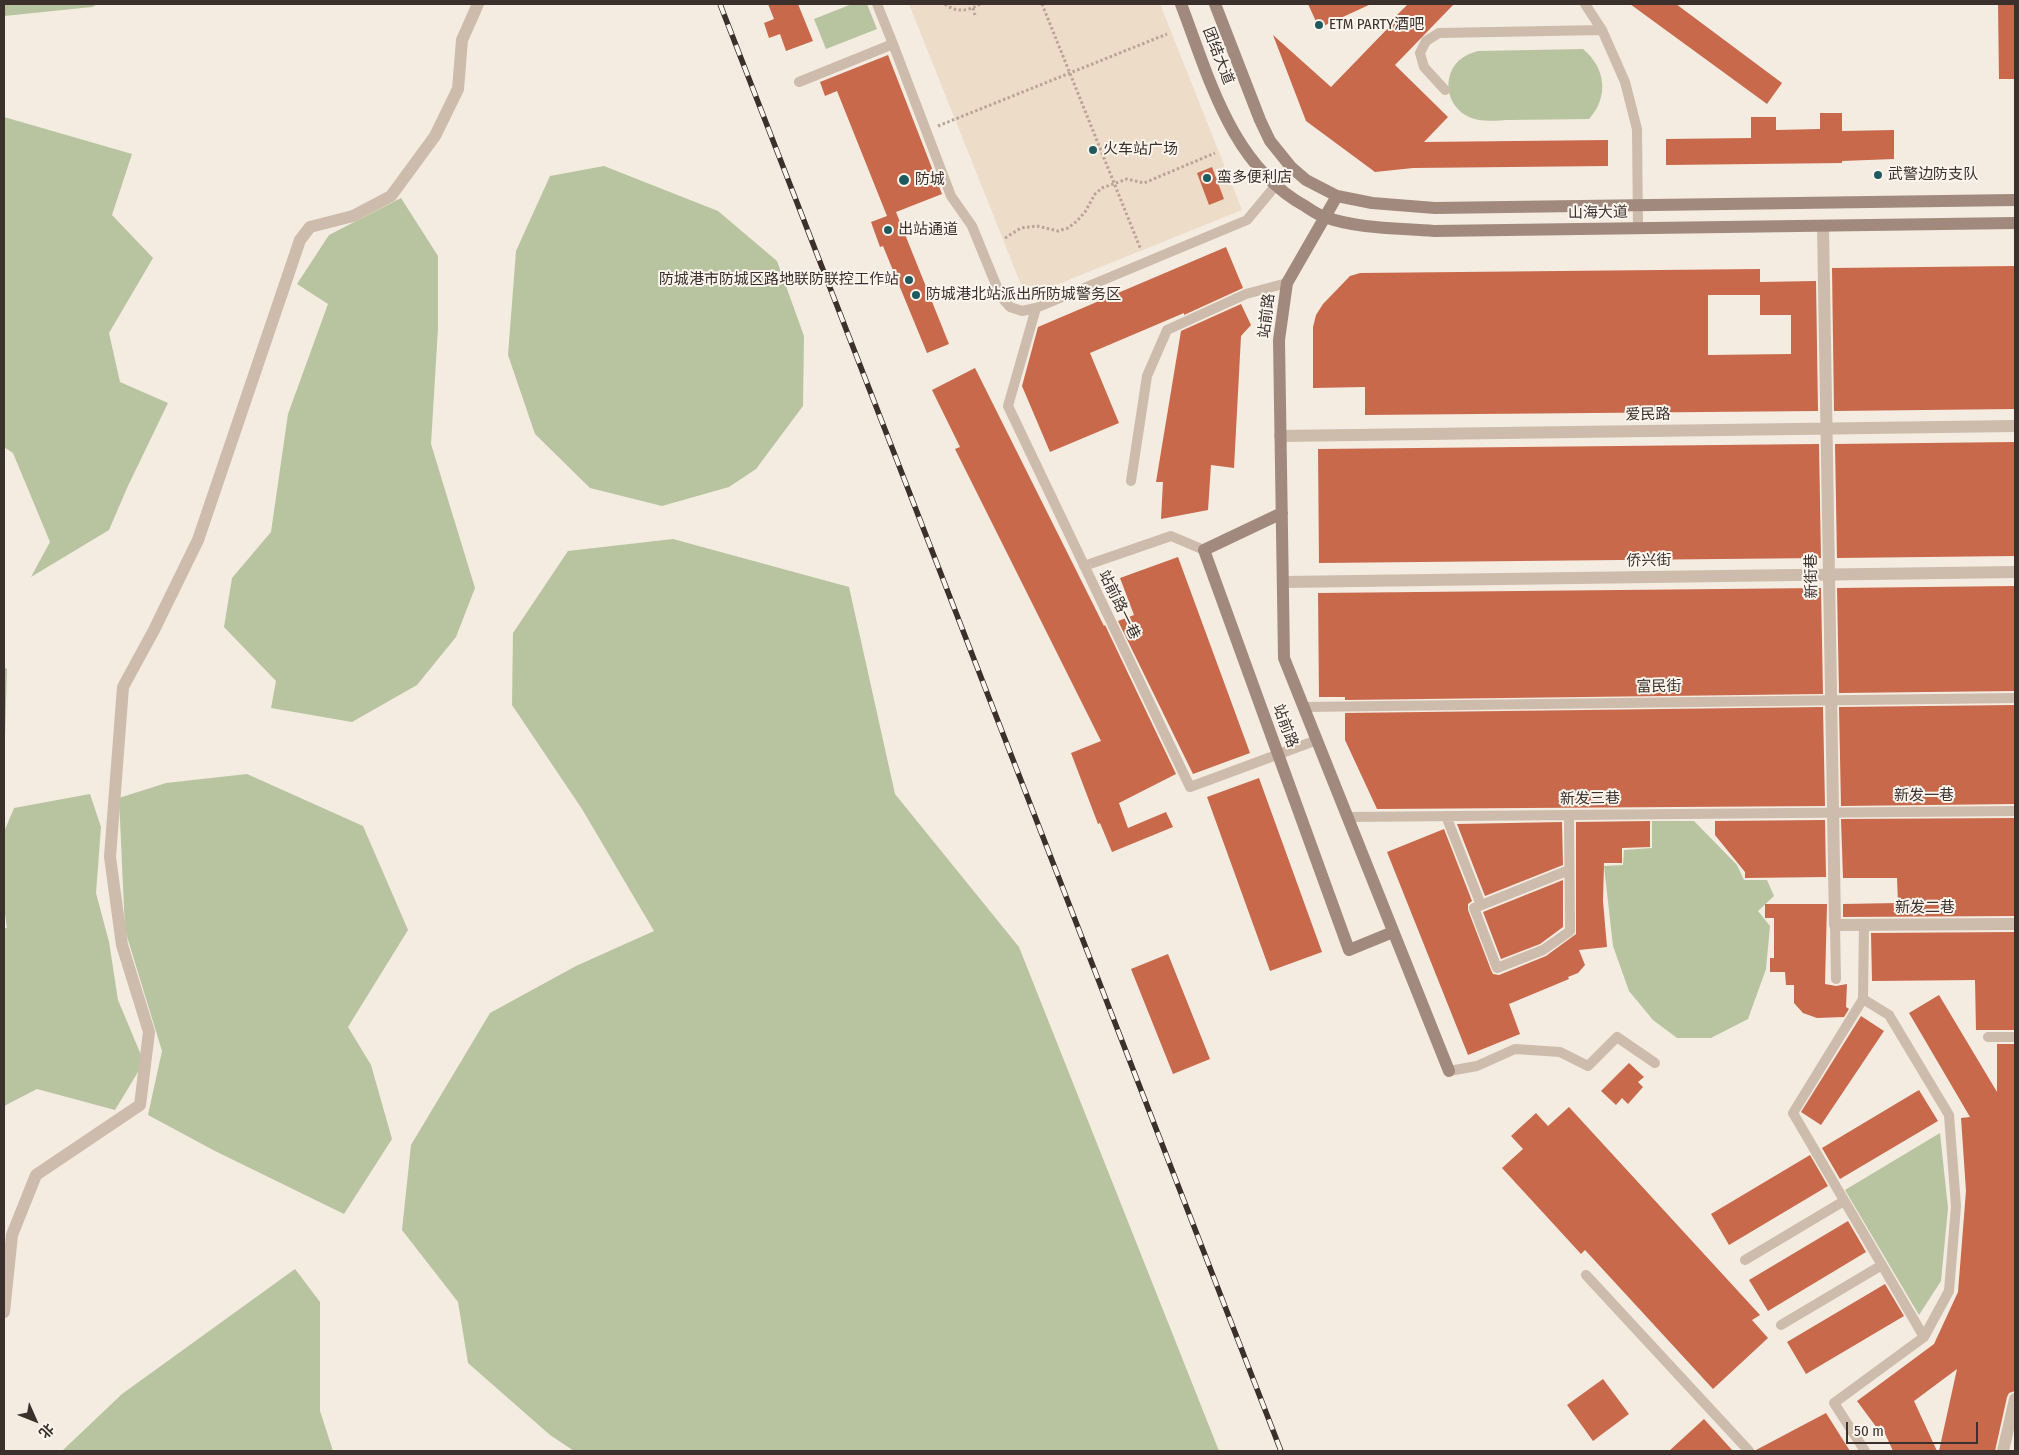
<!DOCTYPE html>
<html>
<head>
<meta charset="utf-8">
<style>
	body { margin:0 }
	#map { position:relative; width:2019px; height:1455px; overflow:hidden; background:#f4ebe1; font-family:"Fira Sans Condensed","Noto Sans SC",sans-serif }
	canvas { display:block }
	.frame { position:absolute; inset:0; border:5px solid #3b302b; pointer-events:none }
	.north { position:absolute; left:10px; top:1395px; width:50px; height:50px; -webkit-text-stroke:4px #fbf5ee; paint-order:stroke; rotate:134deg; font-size:14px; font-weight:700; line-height:20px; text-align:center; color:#3b302b }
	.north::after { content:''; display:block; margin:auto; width:18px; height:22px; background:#3b302b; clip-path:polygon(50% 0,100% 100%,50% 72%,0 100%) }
	.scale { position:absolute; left:1846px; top:1422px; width:132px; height:22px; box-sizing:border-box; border:2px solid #3b302b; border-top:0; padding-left:6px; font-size:15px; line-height:18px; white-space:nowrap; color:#3b302b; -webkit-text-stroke:4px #fbf5ee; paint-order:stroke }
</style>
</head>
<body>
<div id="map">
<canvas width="2019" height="1455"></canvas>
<div class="frame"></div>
<div class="north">北</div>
<div class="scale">50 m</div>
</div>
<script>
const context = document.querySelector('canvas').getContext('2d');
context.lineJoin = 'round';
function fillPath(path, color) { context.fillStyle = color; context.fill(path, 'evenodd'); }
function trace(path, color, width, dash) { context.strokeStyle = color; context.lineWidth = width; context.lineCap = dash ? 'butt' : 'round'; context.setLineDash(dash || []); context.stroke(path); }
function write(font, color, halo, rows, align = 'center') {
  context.font = font + ' "Fira Sans Condensed","Noto Sans SC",sans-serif'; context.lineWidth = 4; context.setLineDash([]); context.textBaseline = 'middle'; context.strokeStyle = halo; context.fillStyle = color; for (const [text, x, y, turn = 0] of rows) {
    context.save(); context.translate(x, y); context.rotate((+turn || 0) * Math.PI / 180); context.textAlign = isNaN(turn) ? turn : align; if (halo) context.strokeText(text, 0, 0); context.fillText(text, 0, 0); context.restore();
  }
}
fillPath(new Path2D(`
	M4 4H98L92 7 4 16Z
	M852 4H867L877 29 826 49 814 19Z
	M1583 49C1606 68 1609 97 1589 119 1563 119 1537 120 1511 120 1498 120 1481 123 1469 117 1454 110 1446 94 1449 79 1452 63 1463 55 1478 51Z
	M4 117 132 154 112 215 153 258 109 333 120 382 168 403 127 488 109 530 31 577 50 542 13 453 4 447Z
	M604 166 718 211 777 261 804 336 803 406 756 469 729 487 662 506 590 488 535 434 508 355 516 251 550 176Z
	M401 198 438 256V328L431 444 475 588 456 637 417 685 352 722 271 708 276 681 224 627 232 578 271 532 288 414 328 304 297 284 329 235Z
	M673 539 849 587 895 794 1019 947 1219 1451H574L550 1435 468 1363 458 1302 402 1230 411 1145 490 1013 576 966 654 931 582 809 512 705 513 633 568 551Z
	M4 667 7 669 4 770Z
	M247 774 363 826 408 930 348 1027 371 1065 392 1139 344 1214 215 1151 148 1115 162 1051 125 930 119 798 166 783Z
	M90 794 101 827 96 893 109 942 118 1000 144 1062 115 1110 37 1089 4 1106V928H7L4 906V832L14 808Z
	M1652 821H1694L1737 865 1744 880H1767L1774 896 1758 911 1770 926 1766 969 1748 1019 1711 1038H1677L1653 1020 1629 991 1613 946 1604 866 1623 865 1624 850 1652 848Z
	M1940 1133 1948 1208 1941 1281 1919 1315 1845 1190Z
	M295 1269 320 1302V1411L333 1451H62L122 1394Z`), '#b8c4a0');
fillPath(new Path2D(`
	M909 4H1160L1242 210 1026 297Z`), '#ecdcc8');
fillPath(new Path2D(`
	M768 4H798L813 41 786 51 780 34 769 38 764 23 774 19Z
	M1308 4H1371L1319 28Z
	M1408 4H1454L1395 65 1448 117 1424 142 1608 140V166L1413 168 1375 172 1306 121 1273 35 1331 87 1391 25 1389 23Z
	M1630 4H1676L1782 83 1767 104Z
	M1998 4H2015V79H1999Z
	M888 55 942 194 896 212 949 344 927 353 883 246 880 247 871 222 887 216 837 91 825 96 820 82Z
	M1820 113H1842V131L1894 130V159L1842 161V163L1666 165V139L1751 138V117H1776V130L1820 129Z
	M1212 167 1224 199 1209 205 1197 173Z
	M1226 247 1243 288 1184 315V313L1090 353 1119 423 1050 452 1022 386 1038 327Z
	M2015 266V409L1834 411 1832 268Z
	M1760 269V282L1816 281 1818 411 1365 415V387L1313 388V327L1316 315 1323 304 1350 276 1360 273ZM1708 295H1760V315H1791V354L1708 355Z
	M1241 304 1251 325 1241 336 1234 468 1211 465 1208 510 1161 519 1163 482H1156L1181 331Z
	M975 368 1104 626 1105 625 1176 774 1119 803 1128 828 1166 812 1173 827 1112 852 1100 823 1098 824 1071 753 1101 741 955 449 960 447 932 390Z
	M2015 442V556L1837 558 1835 444Z
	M1819 444 1821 558 1319 563 1318 449Z
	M1178 557 1250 753 1193 774 1118 621 1134 615 1120 578Z
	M2015 586V691L1839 693 1837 588Z
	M1821 588 1823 694 1345 700V697H1319L1318 593Z
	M2015 705V804L1841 806 1839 707Z
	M1823 707 1825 806 1377 809 1345 740V713Z
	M1259 778 1322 952 1270 971 1207 797Z
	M2015 818V916L1843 917V904L1898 903 1897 878H1843L1841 819Z
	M1825 820 1826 877 1745 878V872L1715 835V821Z
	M1650 821V847L1622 848V863H1604L1603 901 1607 947 1579 950 1585 965 1578 973 1568 977 1569 979 1509 1004 1520 1034 1468 1055 1387 852 1444 829 1472 901 1468 904V910L1491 970 1493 974 1499 975 1546 956 1576 934V822Z
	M1562 822 1563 865 1485 896 1457 824Z
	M1563 880V927L1540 944 1501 959 1483 912Z
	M1765 904H1827L1825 984 1836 986 1847 984 1846 1007 1849 1009 1844 1017 1817 1018 1803 1013 1794 1003V985H1786L1785 972H1770V958H1774V918H1765Z
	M2015 932V1030H1976L1975 980 1872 981 1871 933Z
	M1168 954 1210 1059 1173 1074 1131 969Z
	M1939 995 1997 1092V1044H2015V1391L2009 1393 2007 1397 1995 1451H1939L1957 1369 1914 1401 1937 1451H1893L1881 1425 1877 1428 1857 1401 1934 1344 1958 1292 1966 1191 1961 1118 1970 1117 1909 1013Z
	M1861 1016 1884 1031 1821 1125 1801 1112Z
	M1629 1063 1644 1077 1638 1082 1643 1087 1628 1104 1622 1098 1616 1105 1601 1091Z
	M1919 1090 1938 1121 1840 1179 1822 1148Z
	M1569 1107 1760 1315 1752 1320 1768 1338 1713 1389 1585 1250 1581 1254 1502 1168 1523 1149 1511 1136 1536 1113 1548 1126Z
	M1810 1155 1828 1186 1729 1245 1711 1214Z
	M1848 1221 1866 1252 1768 1311 1749 1280Z
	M1885 1284 1904 1316 1806 1374 1787 1342Z
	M1603 1379 1629 1414 1593 1441 1567 1405Z
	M1826 1413 1850 1451H1756V1450Z
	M1704 1419 1733 1451H1669Z`), '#c8694b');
trace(new Path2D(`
	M945 4C956 13 969 11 980 4
	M1042 4 1141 250
	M973 8 975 15
	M938 126 1167 34
	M1005 238 1021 228 1037 226 1058 231 1068 228 1077 221 1085 212 1095 194 1102 188 1127 179 1144 183 1215 153`), '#b9a596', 3, [2.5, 2.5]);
trace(new Path2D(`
	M877 4 893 44
	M1585 4 1602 30 1625 82 1637 129 1638 228
	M799 82 893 44 951 196 972 226 1001 297 1010 307 1022 311 1036 308 1247 220 1291 167
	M1445 90 1424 67 1420 53 1426 41 1439 33 1602 30
	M1036 308 1008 406 1190 787 1317 740
	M1131 481 1147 376 1167 330 1246 294 1287 283
	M1084 566 1171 536 1204 550
	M1304 707 2015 698
	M1569 815 1570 931 1543 950 1497 968 1474 908 1569 870
	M1446 816 1481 905
	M1347 817 2015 811
	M1835 925 1836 979
	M1864 925 1863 999 1793 1113 1924 1337
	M1863 999 1889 1015 1949 1115 1956 1206 1949 1291 1924 1337 1834 1403 1865 1451
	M1988 1037H2015
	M1449 1071 1477 1066 1515 1049 1560 1052 1588 1066 1617 1037 1655 1063
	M1745 1260 1844 1201
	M1586 1275 1749 1451
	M1781 1325 1882 1265`), '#cdbbac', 10);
trace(new Path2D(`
	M1823 226 1835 925 2015 924
	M1280 436 2015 426
	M1283 582 2015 572
	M4 1312 12 1235 36 1175 140 1105 149 1032 122 945 110 857 123 687 154 630 198 540 300 240 310 227 353 216 391 196 435 136 458 89 462 40 478 4
	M2003 1451 2015 1399`), '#cdbbac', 12);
trace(new Path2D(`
	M1181 4C1209 77 1231 165 1305 206 1311 210 1318 215 1325 217 1358 229 1399 228 1434 231L2015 223
	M1215 4 1260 120 1270 141 1291 167 1306 180 1337 196 1372 203 1435 208 2015 200
	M1337 196 1287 283 1279 340 1284 658 1449 1071
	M1282 513 1204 550 1349 950 1393 932`), '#a18a7d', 12);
const rail = new Path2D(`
	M720 4 1281 1451`);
trace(rail, '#3b302b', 5.5);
trace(rail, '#fbf5ee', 4, [11]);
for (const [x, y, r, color] of [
	[1319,25,5,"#1f5a5e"],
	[1093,150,5,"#1f5a5e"],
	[1878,175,5,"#1f5a5e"],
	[1207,178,5,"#1f5a5e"],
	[904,180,6,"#1f5a5e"],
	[888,230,5,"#1f5a5e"],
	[909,280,5,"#1f5a5e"],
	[916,295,5,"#1f5a5e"]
]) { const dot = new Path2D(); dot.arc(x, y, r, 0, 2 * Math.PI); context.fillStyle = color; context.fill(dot); trace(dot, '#fbf5ee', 2); }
write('15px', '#3b302b', '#fbf5ee', [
	["ETM PARTY酒吧",1329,25],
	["火车站广场",1103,150],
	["武警边防支队",1888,175],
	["蛮多便利店",1217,178],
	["防城",915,180],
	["出站通道",898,230],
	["防城港市防城区路地联防联控工作站",899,280,"right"],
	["防城港北站派出所防城警务区",926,295]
], 'left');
write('15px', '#3b302b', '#fbf5ee', [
	["团结大道",1218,56,69],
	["山海大道",1598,213,-1],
	["站前路",1267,316,-83],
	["爱民路",1648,415,-1],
	["侨兴街",1649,561,-1],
	["新街巷",1812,576,-91],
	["站前路一巷",1119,605,64],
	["富民街",1659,687,-1],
	["站前路",1285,726,70],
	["新发一巷",1924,796],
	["新发三巷",1590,799,-1],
	["新发二巷",1925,908]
]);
</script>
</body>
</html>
